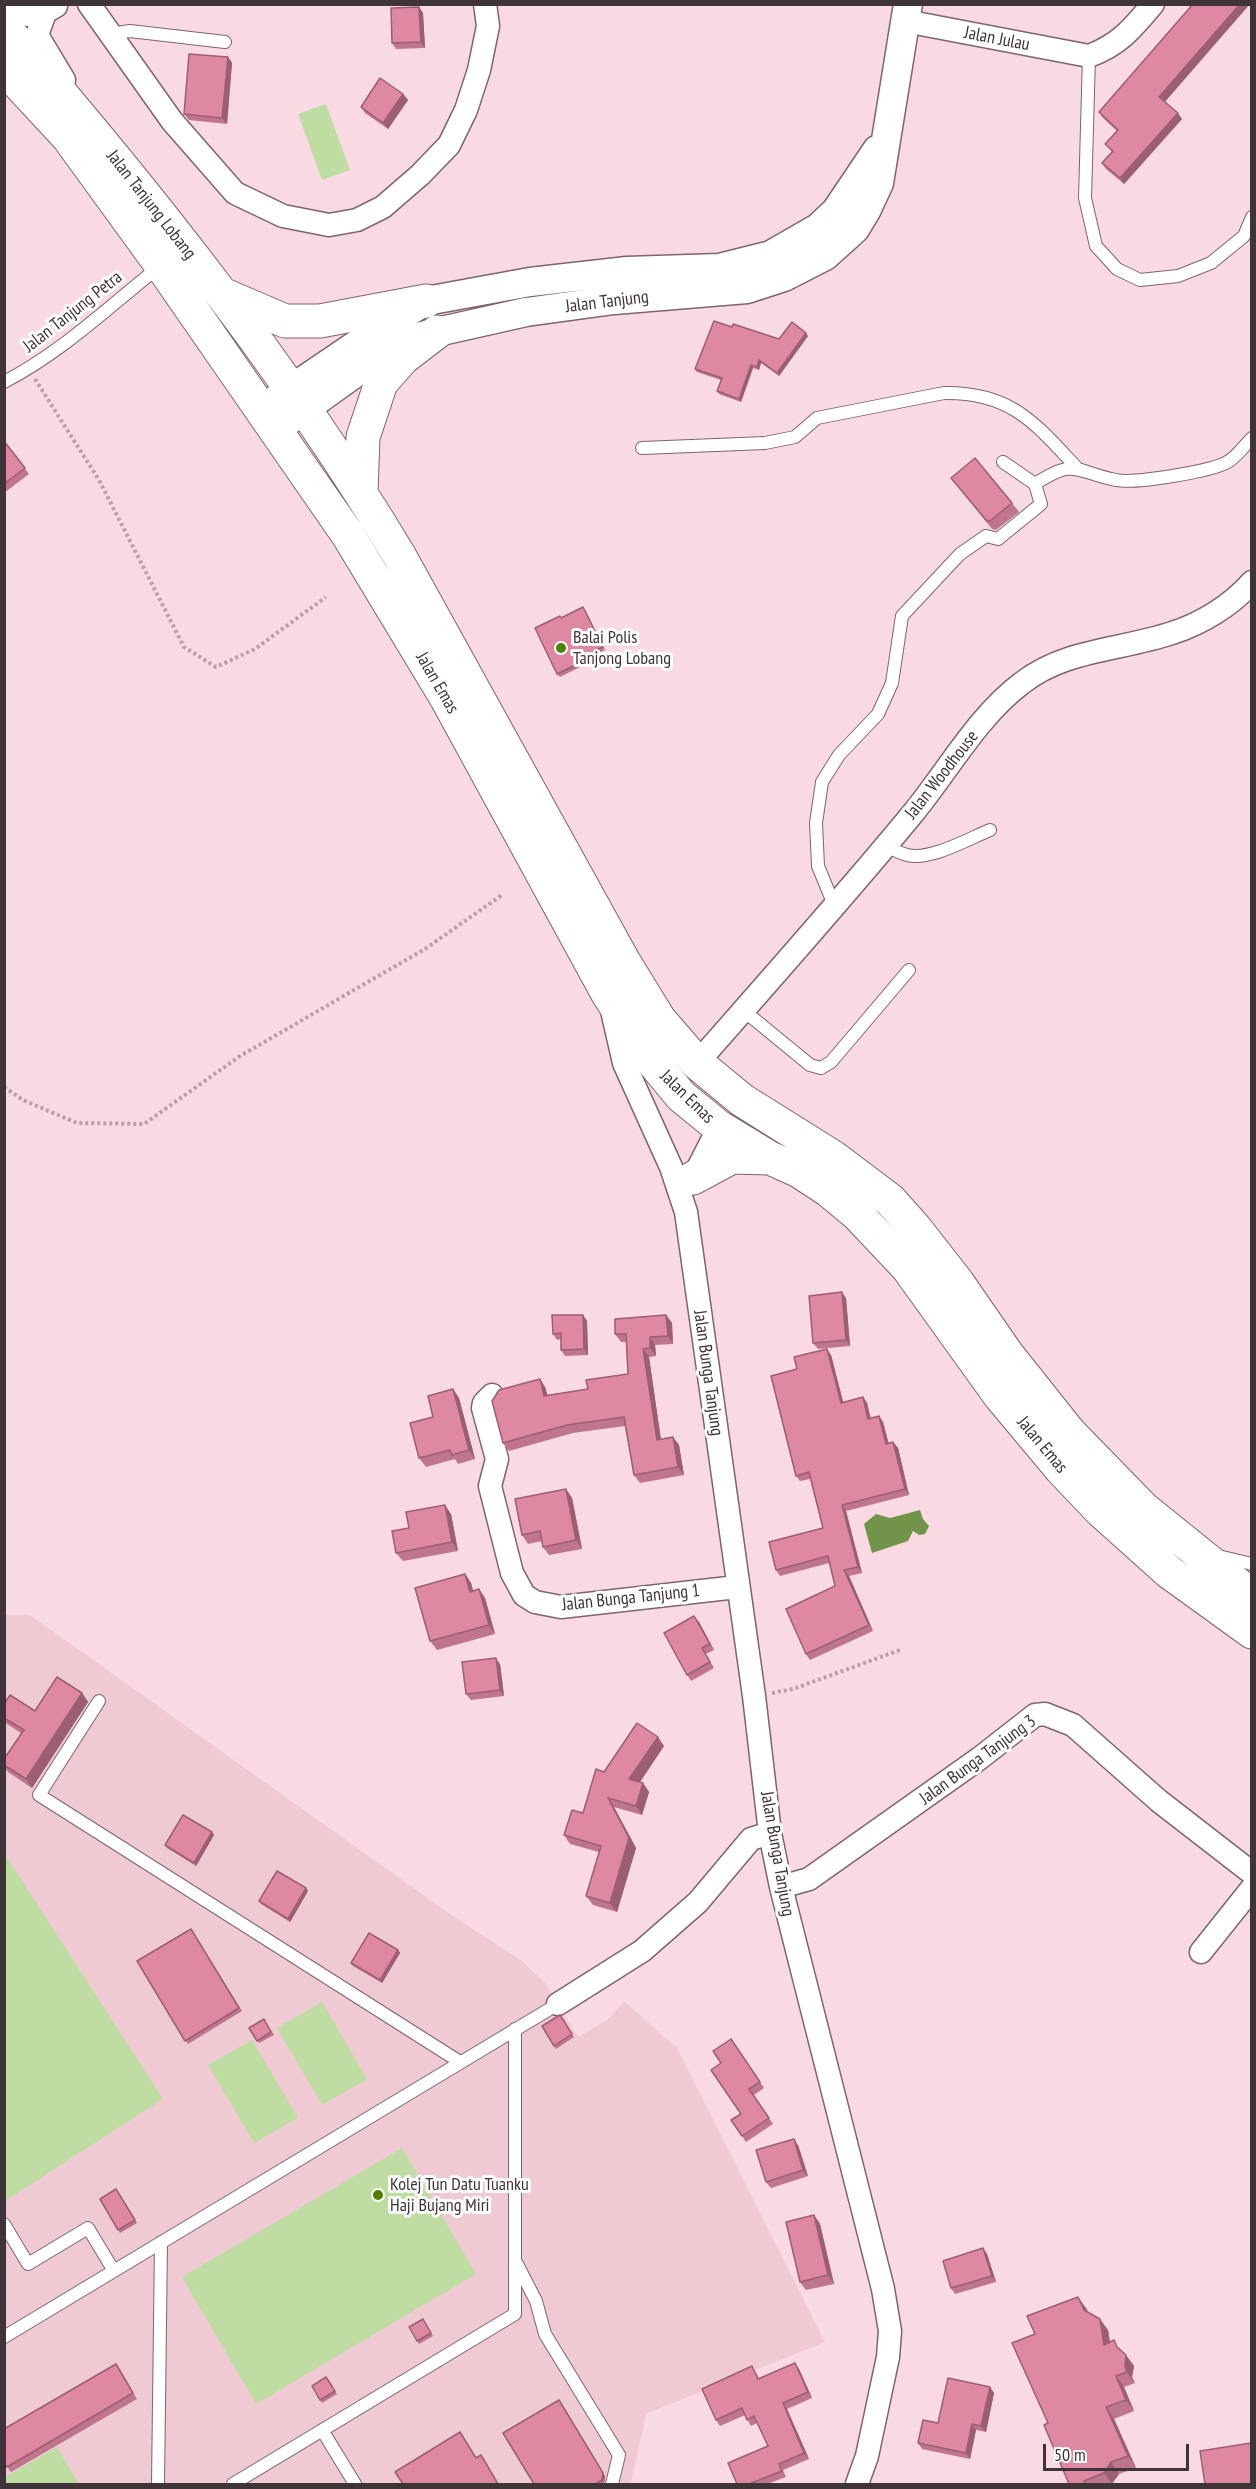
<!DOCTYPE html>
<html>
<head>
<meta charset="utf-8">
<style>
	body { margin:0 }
	#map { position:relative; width:1256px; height:2489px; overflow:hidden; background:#f9dae2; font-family:"PT Sans Narrow",sans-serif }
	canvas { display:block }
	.frame { position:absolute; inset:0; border:6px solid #3f3437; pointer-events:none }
	.scale { position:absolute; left:1043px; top:2444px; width:146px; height:27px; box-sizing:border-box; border:3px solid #3f3437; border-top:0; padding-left:8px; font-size:18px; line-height:21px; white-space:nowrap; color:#3f3437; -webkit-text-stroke:4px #fff; paint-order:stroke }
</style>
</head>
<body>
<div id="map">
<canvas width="1256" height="2489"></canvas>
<div class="frame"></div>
<div class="scale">50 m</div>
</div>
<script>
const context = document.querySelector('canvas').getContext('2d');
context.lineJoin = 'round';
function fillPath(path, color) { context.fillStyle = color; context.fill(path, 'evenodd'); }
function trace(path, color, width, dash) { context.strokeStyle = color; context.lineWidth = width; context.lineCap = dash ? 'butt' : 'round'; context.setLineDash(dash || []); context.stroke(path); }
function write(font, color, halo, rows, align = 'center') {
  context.font = font + ' "PT Sans Narrow",sans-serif'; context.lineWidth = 6; context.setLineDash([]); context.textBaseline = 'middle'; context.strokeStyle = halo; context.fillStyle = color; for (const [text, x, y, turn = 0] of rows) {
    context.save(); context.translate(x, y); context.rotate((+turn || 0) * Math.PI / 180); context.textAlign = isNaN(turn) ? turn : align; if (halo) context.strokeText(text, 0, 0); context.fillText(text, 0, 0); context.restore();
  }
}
fillPath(new Path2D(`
	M4 1615H30L457 1919 522 1961 545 1983 578 2037 607 2020 624 2001 677 2048 825 2342 646 2414 631 2484H5Z`), '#efcad3');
fillPath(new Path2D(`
	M326 104 350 170 322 180 298 114Z
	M4 1853 163 2099 5 2201H4Z
	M322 2002 367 2079 322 2105 277 2028Z
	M252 2040 298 2118 254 2143 208 2065Z
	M402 2148 476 2274 256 2404 182 2277Z
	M57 2447 79 2484H5V2477Z`), '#bfdda2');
fillPath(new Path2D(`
	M920 1510 923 1519 929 1526 925 1534 919 1535 913 1531 908 1541 872 1553 864 1524 876 1514 890 1518Z`), '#71944a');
const service = new Path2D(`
	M110 34 130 31 225 42
	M1089 56 1085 198 1096 246 1117 269 1140 280 1178 276 1211 263 1244 236 1252 217
	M4 382C62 352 110 306 160 266
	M642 448 765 443 795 437 817 418 944 393C1011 392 1035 423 1077 468
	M1035 484C1076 457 1075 472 1116 480 1134 484 1215 471 1229 461 1237 456 1245 445 1252 438
	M885 845C892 849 900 853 907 855 930 861 968 839 990 830
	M834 905 818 866 816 823 822 782 839 755 878 714 892 683 902 616 960 554 986 536 998 539 1041 504 1035 484 1003 462
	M743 1010 810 1065 821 1068 831 1062 909 970
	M1218 1556 1252 1564
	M99 1701 39 1795 460 2062
	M4 2224 28 2264 88 2228 114 2271
	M517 2264 536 2301 545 2334 619 2455 612 2484
	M4 2337 558 2004
	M322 2430 355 2484
	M158 2484 161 2242
	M233 2484 515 2314V2029`);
const minor = new Path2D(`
	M89 4 172 121 235 193 283 216 329 225 357 220 383 207 420 175 449 145 466 110 479 70 488 26 485 4
	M4 8C21 18 40 17 56 6
	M45 13 37 35 64 80
	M905 21 1089 56C1119 45 1132 29 1153 4
	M613 1015 624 1063 671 1167 686 1212 754 1696 770 1833 781 1887 883 2289 890 2331 888 2357 867 2456 857 2484
	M697 1063C770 980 844 897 914 812 949 769 978 716 1022 683 1065 649 1122 650 1172 633 1201 624 1232 605 1252 582
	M693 1178 719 1127
	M492 1395 484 1403 483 1408 497 1459 490 1486 512 1573 524 1595 535 1602 561 1607 737 1587
	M781 1887 809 1879 980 1758 1035 1715 1045 1714 1073 1725 1159 1801 1252 1873
	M1201 1952 1252 1888
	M558 2004 642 1951 698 1902 751 1839 770 1833`);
const tertiary = new Path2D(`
	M260 410 384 326 426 301 530 282 627 271 719 268 771 255 818 228 836 211 877 150
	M274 431 390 348 411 339 437 332 526 312 614 300 747 289 784 277 825 256 855 229 866 211 879 183 908 4`);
const primary = new Path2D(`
	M4 27C148 193 286 367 399 555L624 962 659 1019 697 1063 742 1100 833 1157 890 1200 915 1228 958 1283 1007 1354 1069 1432 1143 1508 1252 1596
	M4 68 68 137 161 265 348 535 447 699 608 994 644 1051 681 1096 719 1127 770 1158 799 1171 828 1190 857 1214 908 1268 1000 1396 1061 1469 1101 1511 1169 1572 1252 1632
	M222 294 285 321H320L426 301
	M361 492 363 437 381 383 403 358 437 332
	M693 1178 732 1157 770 1158`);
trace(service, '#7e646b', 14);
trace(minor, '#7e646b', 25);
trace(tertiary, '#7e646b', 31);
trace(primary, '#7e646b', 35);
trace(new Path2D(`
	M35 379 99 480 184 647 216 667 255 649 326 597
	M4 1087 23 1100 77 1123 144 1124 240 1056 425 949 502 895
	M772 1693 793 1689 900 1650`), '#b8a0a6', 4, [3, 3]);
trace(service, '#fff', 12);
trace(minor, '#fff', 22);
trace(tertiary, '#fff', 28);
trace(primary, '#fff', 33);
fillPath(new Path2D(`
	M419 7 423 13 425 48 396 49 392 43Z
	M228 57 232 63 227 124 189 120 184 114Z
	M403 94 408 100 388 129 365 113 361 107Z
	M1165 101 1182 119 1124 184 1106 169 1102 163 1112 152 1105 144 1117 131 1103 118 1099 112Z
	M732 327 779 339 808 336 779 376 761 363 759 370 753 368 741 402 719 394 717 391 721 380 697 372 695 369Z
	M4 441 29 474 4 493Z
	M951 478 1012 503 1019 512 996 530 992 529Z
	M585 610 605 650 582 661 584 665 560 677 557 674 561 618Z
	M846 1298 850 1346 818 1349 813 1343Z
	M583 1315 587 1321 588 1355 565 1356 561 1350V1339L557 1340 553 1334Z
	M666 1315 672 1323 673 1344 655 1345 656 1356 649 1357 661 1439 679 1445 684 1475 640 1483 634 1475 625 1426 573 1433 509 1451 503 1443 540 1379 545 1387 547 1395 588 1389 628 1374 627 1342H621L615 1334Z
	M831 1355 843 1402 863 1397 867 1403 871 1419 879 1416 883 1422 889 1444 893 1442 898 1448 909 1495 846 1511 862 1573 849 1576 873 1631 810 1660 806 1654 835 1586 829 1563 780 1576 776 1570 823 1528 810 1479 800 1481 796 1476 797 1369Z
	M453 1389 459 1398 475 1459 458 1464 455 1459 426 1467 419 1458Z
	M566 1489 572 1498 582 1549 549 1555 543 1547 542 1541 528 1544 522 1535Z
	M451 1514 458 1551 403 1561 396 1553 409 1528Z
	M465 1574 471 1583 473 1591 479 1589 485 1598 495 1634 437 1650 430 1641Z
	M699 1622 714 1650 706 1654 714 1668 691 1681 687 1675Z
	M500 1664 504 1696 471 1700 466 1694Z
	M82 1693 88 1702 32 1788 8 1772 4 1767V1759L21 1733 4 1722V1704L35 1711Z
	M664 1746 640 1782 643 1783 649 1792 642 1815 614 1807 636 1848 617 1912 593 1905 586 1896 599 1852 570 1844 564 1835 583 1813 604 1772Z
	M214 1835 196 1866 167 1848 165 1845Z
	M308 1891 290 1922 261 1904 259 1901Z
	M191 1929 242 2011 188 2044 137 1961Z
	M398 1950 400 1953 382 1983 353 1966 351 1963Z
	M560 2015 574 2037 556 2049 542 2026Z
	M264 2019 274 2035 259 2043 249 2028Z
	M731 2039 764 2088 754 2095 773 2124 746 2142 731 2120 741 2114 721 2063Z
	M798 2145 808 2176 771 2188 766 2182Z
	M116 2189 137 2223 120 2233 100 2199Z
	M814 2215 820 2224 834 2284 806 2290 800 2282Z
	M983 2248 987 2254 996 2282 955 2294 951 2288Z
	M1086 2308 1088 2312 1108 2330 1110 2342 1120 2349 1134 2366 1132 2377 1135 2383 1124 2387 1134 2411 1114 2419 1136 2468 1119 2474 1111 2484H1069L1048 2423 1035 2334Z
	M423 2319 433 2336 419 2344 409 2327Z
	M116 2364 137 2399 11 2472 4 2463Z
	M799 2369 812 2398 787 2409 809 2459 783 2470 786 2477 767 2484H737L768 2446 757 2423 751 2426 745 2415 720 2426 716 2420 756 2372 759 2379Z
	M326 2377 337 2394 322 2403 312 2386Z
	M990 2387 994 2393 986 2432 976 2430 970 2459 922 2449 918 2443 938 2423Z
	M605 2476 604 2483 602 2484H534Z`), '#bf758b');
fillPath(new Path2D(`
	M1240 4H1250L1164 103 1159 97Z
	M419 7 423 13 425 48 421 42Z
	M228 57 232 63 227 124 222 118Z
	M403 94 408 100 388 129 383 123Z
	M1178 113 1182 119 1124 184 1120 178Z
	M806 333 808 336 779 376 777 373Z
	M759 360 761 363 759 370 757 367Z
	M751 365 753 368 741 402 739 399Z
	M842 1292 846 1298 850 1346 846 1340Z
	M583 1315 587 1321 588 1355 584 1349Z
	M666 1315 672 1323 673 1344 668 1336Z
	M650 1337 655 1345 656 1356 650 1348Z
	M643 1349 649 1357 662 1448 657 1440Z
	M827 1349 831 1355 845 1409 841 1403Z
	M540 1379 545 1387 550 1404 544 1396Z
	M453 1389 459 1398 475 1459 469 1450Z
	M863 1397 867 1403 872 1425 868 1419Z
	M879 1416 883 1422 890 1450 886 1444Z
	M673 1437 679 1445 684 1475 678 1467Z
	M893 1442 898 1448 909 1495 905 1489Z
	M566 1489 572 1498 582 1549 576 1540Z
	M445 1505 451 1514 458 1551 452 1542Z
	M842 1505 846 1511 862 1573 858 1567Z
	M844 1570 849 1576 873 1631 869 1625Z
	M465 1574 471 1583 476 1601 470 1592Z
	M479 1589 485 1598 495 1634 489 1625Z
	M694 1616 699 1622 714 1650 710 1644Z
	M496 1658 500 1664 504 1696 500 1690Z
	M82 1693 88 1702 32 1788 26 1779Z
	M658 1737 664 1746 636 1788 629 1779Z
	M643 1783 649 1792 642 1815 636 1806Z
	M608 1798 614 1807 636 1848 617 1912 610 1903Z
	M212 1832 214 1835 196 1866 194 1863Z
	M306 1888 308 1891 290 1922 288 1919Z
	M398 1950 400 1953 382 1983 380 1980Z
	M794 2139 798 2145 808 2176 803 2170Z
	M814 2215 820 2224 834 2284 828 2275Z
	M983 2248 987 2254 996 2282 992 2276Z
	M1078 2297 1086 2308 1092 2321 1084 2310Z
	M1100 2319 1108 2330 1112 2356 1104 2345Z
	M1126 2355 1134 2366 1132 2377 1135 2383 1127 2372 1125 2366Z
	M795 2363 799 2369 812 2398 808 2392Z
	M1116 2376 1124 2387 1134 2411 1126 2400Z
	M990 2387 994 2393 986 2432 981 2426Z
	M561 2403 605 2476 604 2483 602 2480Z
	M783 2403 787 2409 809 2459 804 2453Z
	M1106 2407 1114 2419 1136 2468 1128 2456Z
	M972 2424 976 2430 970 2459 966 2453Z
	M1111 2462 1119 2474 1112 2484 1104 2473Z`), '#9b5f71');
const building = new Path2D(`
	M1193 4H1240L1159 97 1178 113 1120 178 1102 163 1113 151 1105 144 1118 130 1099 112Z
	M419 7 421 42 392 43 391 8Z
	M189 54 228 57 222 118 184 114Z
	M380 78 403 94 383 123 361 107Z
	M714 321 732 327 733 324 779 339 792 322 806 333 777 373 759 360 757 367 751 365 739 399 717 391 722 378 695 369Z
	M4 441 25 468 4 484Z
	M975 458 1012 503 990 521 986 520 951 478Z
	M583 607 603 647 580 658 582 662 557 674 535 628 560 616 561 618Z
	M842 1292 846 1340 813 1343 809 1296Z
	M552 1315H583L584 1349 561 1350V1333L553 1334Z
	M666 1315 668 1336 650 1337V1348L643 1349 657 1440 673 1437 678 1467 634 1475 624 1417 567 1425 503 1443 492 1401 499 1390 540 1379 544 1396 588 1389 586 1380 628 1374 626 1334H615V1319Z
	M827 1349 841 1403 863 1397 868 1419 879 1416 886 1444 893 1442 905 1489 842 1505 858 1567 844 1570 869 1625 806 1654 786 1609 835 1586 828 1556 776 1570 769 1542 823 1528 809 1472 796 1476 771 1376 797 1369 794 1357Z
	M453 1389 469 1450 452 1455 450 1450 419 1458 410 1423 433 1417 428 1396Z
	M566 1489 576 1540 543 1547 540 1531 522 1535 515 1499Z
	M445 1505 452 1542 396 1553 392 1531 409 1528 406 1512Z
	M465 1574 470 1592 479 1589 489 1625 430 1641 415 1588Z
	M694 1616 710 1644 702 1648 710 1662 687 1675 664 1633Z
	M496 1658 500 1690 466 1694 462 1662Z
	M57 1677 82 1693 26 1779 4 1765V1759L24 1730 4 1718V1704L10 1695 35 1711Z
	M637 1723 658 1737 629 1779 643 1783 636 1806 608 1798 629 1838 610 1903 586 1896 601 1846 564 1835 572 1810 583 1813 596 1769 604 1772Z
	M183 1815 212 1832 194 1863 165 1845Z
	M277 1871 306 1888 288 1919 259 1901Z
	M191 1929 239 2008 185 2041 137 1961Z
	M369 1933 398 1950 380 1980 351 1963Z
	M560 2015 572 2034 554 2046 542 2026Z
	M264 2019 271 2032 257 2041 249 2028Z
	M731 2039 760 2082 749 2089 769 2118 742 2136 731 2120 741 2114 711 2070 721 2063 713 2051Z
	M794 2139 803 2170 766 2182 756 2150Z
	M116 2189 135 2220 118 2230 100 2199Z
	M814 2215 828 2275 800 2282 786 2222Z
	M983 2248 992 2276 951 2288 943 2261Z
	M1078 2297 1084 2310 1100 2319 1104 2345 1114 2340 1117 2347 1126 2355 1125 2366 1127 2372 1116 2376 1126 2400 1106 2407 1128 2456 1111 2462 1104 2473 1084 2481 1085 2484H1069L1044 2425 1048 2423 1012 2343 1035 2334 1027 2316Z
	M423 2319 431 2333 417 2341 409 2327Z
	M795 2363 808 2392 783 2403 804 2453 779 2464 782 2471 749 2484H737L728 2463 768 2446 754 2416 747 2420 742 2408 716 2420 702 2389 752 2366 758 2379Z
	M116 2364 133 2393 7 2467 4 2463V2429Z
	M326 2377 335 2391 320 2400 312 2386Z
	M948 2378 990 2387 981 2426 972 2424 966 2453 918 2443 923 2420 938 2423Z
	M559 2400 603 2473 602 2480 595 2484H534L503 2433Z
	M460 2432 476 2458 481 2455 498 2484H403L395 2472Z
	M1251 2443V2484H1205L1200 2451Z`);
fillPath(building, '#de88a2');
trace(building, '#9b5f71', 1.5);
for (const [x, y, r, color] of [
	[561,648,6,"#527e02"],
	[378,2195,6,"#527e02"]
]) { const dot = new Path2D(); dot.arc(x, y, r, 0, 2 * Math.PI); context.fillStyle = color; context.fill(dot); trace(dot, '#fff', 2); }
write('18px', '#3f3437', '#fff', [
	["Jalan Julau",997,39,11],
	["Jalan Tanjung Lobang",151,205,52],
	["Jalan Tanjung",607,302,-7],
	["Jalan Tanjung Petra",73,312,-38],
	["Jalan Emas",437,683,60],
	["Jalan Woodhouse",942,775,-52],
	["Jalan Emas",687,1097,44],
	["Jalan Bunga Tanjung",708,1373,82],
	["Jalan Emas",1042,1445,50],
	["Jalan Bunga Tanjung 1",631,1598,-6],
	["Jalan Bunga Tanjung 3",978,1760,-36],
	["Jalan Bunga Tanjung",777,1854,80]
]);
write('18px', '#3f3437', '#fff', [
	["Balai Polis",573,638],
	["Tanjong Lobang",573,659],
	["Kolej Tun Datu Tuanku",390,2185],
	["Haji Bujang Miri",390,2206]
], 'left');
</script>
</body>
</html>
